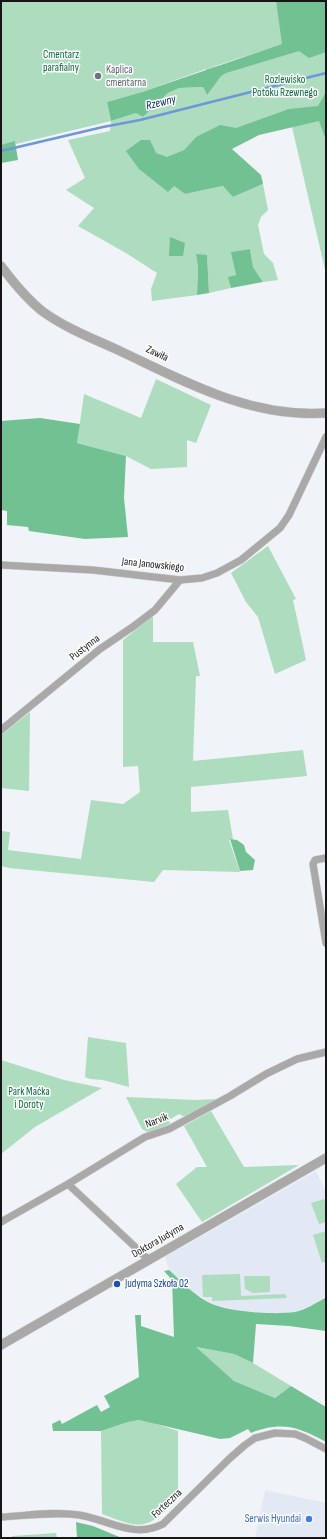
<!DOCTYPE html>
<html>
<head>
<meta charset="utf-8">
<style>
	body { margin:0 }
	#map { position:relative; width:327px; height:1539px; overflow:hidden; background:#f0f3f8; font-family:"Sofia Sans Condensed",sans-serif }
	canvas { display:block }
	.frame { position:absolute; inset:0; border:2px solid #161618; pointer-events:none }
</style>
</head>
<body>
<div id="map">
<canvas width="327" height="1539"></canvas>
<div class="frame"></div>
</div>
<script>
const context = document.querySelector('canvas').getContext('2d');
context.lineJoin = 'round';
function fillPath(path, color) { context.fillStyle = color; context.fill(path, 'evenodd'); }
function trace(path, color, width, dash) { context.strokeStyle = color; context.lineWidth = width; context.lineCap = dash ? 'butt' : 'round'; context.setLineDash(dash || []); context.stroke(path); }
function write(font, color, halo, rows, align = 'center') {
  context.font = font + ' "Sofia Sans Condensed",sans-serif'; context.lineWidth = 3; context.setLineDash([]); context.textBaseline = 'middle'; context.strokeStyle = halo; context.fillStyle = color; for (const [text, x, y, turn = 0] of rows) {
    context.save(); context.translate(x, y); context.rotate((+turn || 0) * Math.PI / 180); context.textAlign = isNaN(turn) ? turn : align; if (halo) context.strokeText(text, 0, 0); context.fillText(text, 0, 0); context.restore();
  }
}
fillPath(new Path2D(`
	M316 1171 326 1191V1297L312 1305 296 1312 278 1314 240 1311 212 1304 190 1289 169 1270 165 1257Z
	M265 1490 326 1503V1538H255Z`), '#e2e8f4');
fillPath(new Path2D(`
	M1 1H276L283 44 209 68 326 40V127H321L326 141V274L292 127 196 137 184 150 167 158 156 153 141 140 174 186 185 194 224 186 233 197 263 184 268 210 261 217 258 225 264 254 273 263 278 280 263 282 253 267 250 249 232 252 236 275 229 277 231 288 209 293 207 255H196L198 268 197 295 152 301 151 289 157 273 126 253 78 226 94 208 66 190 85 178 68 140 110 131 111 121 16 144 15 142 1 145ZM206 69 207 95 203 87 179 88 168 93 143 117 136 113 111 121 107 102 142 92Z
	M156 379 211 405 196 443 187 440V467L151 469 126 456 77 443 84 394 141 418Z
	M268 546 296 599 293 600 306 660 275 674 258 617 246 602 231 573Z
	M153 616V642H193L200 676H196L193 761 303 750 307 776 191 787V812L228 810 233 839 229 840 240 872 163 870 154 882 9 868 1 866V831L10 832 8 850 81 859 91 800 123 804 140 792 138 766 123 767V640Z
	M30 712 29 791 1 788V735Z
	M88 1037 126 1043 129 1087 103 1080 90 1079 85 1077Z
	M1 1060 64 1080 102 1088 35 1127 1 1154Z
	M126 1097 195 1100 219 1099 185 1117 179 1114 169 1120 170 1124 149 1133 142 1129Z
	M211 1111 244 1167 299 1165 202 1222 176 1184 197 1167H207L184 1126Z
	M324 1199 326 1205V1222L319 1224 311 1203Z
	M326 1231V1261L322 1263 313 1235Z
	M240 1274 241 1296 285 1294 287 1298 212 1301V1297H203L202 1275Z
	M244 1276H270V1292L253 1293 245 1289Z
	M195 1347 234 1354 253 1363 291 1386 275 1398 234 1381Z
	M139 1420 150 1422 178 1431V1499C146 1530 143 1530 102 1514L101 1431 128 1422Z
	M56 1533 57 1538H12V1536Z`), '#aedcbe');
fillPath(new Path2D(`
	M276 1H326V52L309 58 299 51 226 73 221 76 207 95 203 87 179 88 168 93 143 117 136 113 111 121 107 102 142 92 282 44Z
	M326 92V141L319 121 259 135 232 149 261 175 263 184 233 197 223 186 185 194 174 186 168 192 139 169 126 151 141 140H150L156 153 167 157 184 150 196 137 220 125 236 128 289 109 318 106Z
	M15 141 18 160 1 163V145Z
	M170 237 185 243 183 256H169Z
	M250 249 253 267 263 282 231 288 228 277 236 275 231 252Z
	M196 254 207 255 209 293 197 295 198 268Z
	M40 418 80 424 77 443 126 456 124 498 128 537 85 539 29 531 28 527 7 525V511L1 510V421Z
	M230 839 237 840 244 845 246 852 255 860 253 870 240 871Z
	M169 1270C182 1282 196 1297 212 1304 231 1312 274 1315 295 1312 305 1310 316 1303 325 1298L326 1331 289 1326 256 1324 253 1363 234 1354 196 1347 234 1381 275 1398 291 1386 326 1407V1442C298 1427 282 1421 251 1433L248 1429 230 1438 220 1439 139 1420 128 1422 101 1431H53L52 1424 60 1420 62 1424 97 1405 101 1412 110 1407 104 1396 139 1377 135 1315H141V1326L174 1337 172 1280 164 1271Z
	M76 1522 93 1526 122 1538H77Z`), '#72c192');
trace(new Path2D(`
	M1 151 103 127 140 120 326 73`), '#6d98d7', 2.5);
const minor = new Path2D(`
	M1 565 93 570 180 580 202 578 217 573 241 560 280 528 289 515 326 437
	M1 730 100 649 134 626 155 610 180 580
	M326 858 315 860 313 864 326 943
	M68 1184 149 1260
	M1 1222 68 1184 145 1137 169 1129 230 1096 266 1074 297 1059 326 1052
	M1 1517C26 1516 54 1511 79 1515 110 1520 133 1539 163 1524L229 1459 245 1445 255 1438 275 1433 295 1434 305 1438 326 1449`);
const tertiary = new Path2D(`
	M1 266C13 282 26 298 42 311 65 328 94 339 120 351 186 382 250 418 326 413
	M1 1345 326 1158`);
trace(minor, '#cdd0d4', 8);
trace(tertiary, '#cdd0d4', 10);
trace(minor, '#aba8a8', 7);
trace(tertiary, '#aba8a8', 9);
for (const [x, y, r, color] of [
	[98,76,4,"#6b7280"],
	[117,1284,4,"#1a4fb4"],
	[309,1519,4,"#3f7fe0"]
]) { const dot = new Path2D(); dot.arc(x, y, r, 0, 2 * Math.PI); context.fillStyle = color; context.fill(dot); trace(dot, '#fff', 1.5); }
write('11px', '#08693e', '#fff', [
	["Cmentarz",61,55],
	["parafialny",61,68],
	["Rozlewisko",285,80],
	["Potoku Rzewnego",285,93],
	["Park Maćka",29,1092],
	["i Doroty",29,1105]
]);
write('11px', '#5b616d', '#fff', [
	["Kaplica",106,70],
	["cmentarna",106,83]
], 'left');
write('11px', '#161618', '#fff', [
	["Zawiła",157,354,25],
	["Jana Janowskiego",153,565,6],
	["Pustynna",85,648,-38],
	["Narvik",157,1121,-21],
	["Doktora Judyma",158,1241,-30],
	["Forteczna",167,1504,-43]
]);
write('11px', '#164399', '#fff', [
	["Judyma Szkoła 02",125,1284]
], 'left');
write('11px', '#366cbe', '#fff', [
	["Serwis Hyundai",301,1519]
], 'right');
write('italic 12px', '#002a61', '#fff', [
	["Rzewny",161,103,-14]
]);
</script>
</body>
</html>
